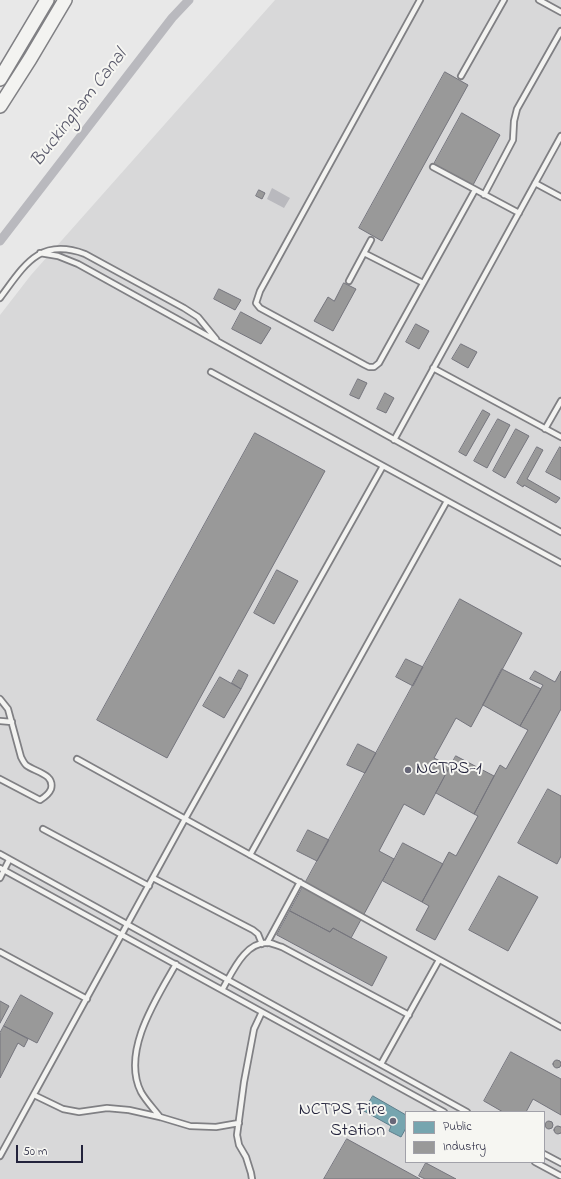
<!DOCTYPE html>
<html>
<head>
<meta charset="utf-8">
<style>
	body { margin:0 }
	#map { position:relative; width:561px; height:1179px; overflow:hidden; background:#e8e8e8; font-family:"Indie Flower",sans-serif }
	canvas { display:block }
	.legend { position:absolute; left:405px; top:1111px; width:140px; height:52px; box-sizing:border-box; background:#f6f6f2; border:1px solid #a1a1a9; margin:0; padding:5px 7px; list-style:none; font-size:12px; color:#22223b }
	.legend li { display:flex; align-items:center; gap:8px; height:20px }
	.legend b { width:20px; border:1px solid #a1a1a9 }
	.scale { position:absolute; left:16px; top:1145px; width:67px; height:18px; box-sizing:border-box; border:2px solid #22223b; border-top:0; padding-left:5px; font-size:12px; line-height:14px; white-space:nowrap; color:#22223b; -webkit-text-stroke:3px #f6f6f2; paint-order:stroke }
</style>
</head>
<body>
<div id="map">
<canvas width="561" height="1179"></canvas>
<ul class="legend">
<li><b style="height:11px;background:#76a5af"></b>Public</li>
<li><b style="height:11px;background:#999"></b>Industry</li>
</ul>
<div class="scale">50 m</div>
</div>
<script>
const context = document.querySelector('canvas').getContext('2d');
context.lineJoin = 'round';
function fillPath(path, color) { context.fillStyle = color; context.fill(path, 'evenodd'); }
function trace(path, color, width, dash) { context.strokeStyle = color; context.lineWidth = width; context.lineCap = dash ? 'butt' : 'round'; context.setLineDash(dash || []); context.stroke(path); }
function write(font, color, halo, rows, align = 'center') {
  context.font = font + ' "Indie Flower",sans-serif'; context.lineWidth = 4; context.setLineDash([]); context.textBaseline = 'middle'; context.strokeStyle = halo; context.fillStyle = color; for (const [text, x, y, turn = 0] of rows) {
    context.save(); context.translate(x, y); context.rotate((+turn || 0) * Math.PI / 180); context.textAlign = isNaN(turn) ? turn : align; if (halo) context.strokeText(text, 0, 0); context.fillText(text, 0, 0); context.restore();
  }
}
fillPath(new Path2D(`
	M275 0H561V1179H0V315L31 275ZM406 1112H544V1162H406Z`), '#d8d8d9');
fillPath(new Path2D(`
	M272 188 290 198 284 208 267 199Z`), '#b9b9be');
const public = new Path2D(`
	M373 1096 406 1115V1128L401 1137 389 1131 391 1126 364 1111Z`);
fillPath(public, '#76a5af');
trace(public, '#5d7e8c', 1);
const industry = new Path2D(`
	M445 72 468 85 382 241 359 228Z
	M462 113 500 135 473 185 434 164Z
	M259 190 265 193 262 199 256 196Z
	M344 283 356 289 333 331 314 321 328 297 334 301Z
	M219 289 241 300 235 310 214 299Z
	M241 312 271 328 261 344 232 329Z
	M416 324 429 331 419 349 406 342Z
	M461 344 477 352 468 368 452 359Z
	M358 379 367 383 359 399 350 395Z
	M385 393 394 398 386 413 377 409Z
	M483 410 490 414 466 456 459 452Z
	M498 419 510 425 487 468 474 461Z
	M516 429 529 436 505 478 493 471Z
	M255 433 325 471 167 758 97 720Z
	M537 447 543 450 527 479 560 498 556 503 524 485 523 487 517 483Z
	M560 447 561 448V480L546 472Z
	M277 570 298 581 274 624 254 613Z
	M460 599 522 633 471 727 456 718 434 758 450 766 424 815 404 804 379 851 394 859 351 938 333 928 330 932 290 911Z
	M406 659 423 667 413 686 396 677Z
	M502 669 541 689 520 726 483 705Z
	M239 670 248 675 241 689 232 683Z
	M535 671 555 682 561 671V709L435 940 416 930 429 906 422 902 449 852 456 856 478 816 474 814 500 765 506 769 528 730 520 726 543 685 530 679Z
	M220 677 241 689 224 718 203 706Z
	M358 744 376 753 365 773 347 765Z
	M456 756 494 776 474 814 436 793Z
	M548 789 561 796V856L557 864 518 843Z
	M308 830 329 840 317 861 297 851Z
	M403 843 443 864 422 902 383 881Z
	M499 876 538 897 508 951 469 930Z
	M290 911 330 932 333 928 387 957 372 986 277 935Z
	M21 995 53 1013 37 1043 4 1026Z
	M0 1001 9 1006 0 1023Z
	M4 1026 28 1039 24 1047 18 1043 0 1078V1033Z
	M511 1052 561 1079V1115L533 1099 526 1112H503L484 1101Z
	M553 1064a4 4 0 1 1 8 0a4 4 0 1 1-8 0Z
	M545 1125a4 4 0 1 1 8 0a4 4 0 1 1-8 0Z
	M554 1130a4 4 0 1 1 8 0a4 4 0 1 1-8 0Z
	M347 1139 420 1179H324Z
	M426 1163 456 1179H425L419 1176Z`);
fillPath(industry, '#999');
trace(industry, '#75757d', 1);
trace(new Path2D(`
	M0 241 172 18 189 0`), '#b9b9be', 9);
const lane = new Path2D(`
	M420 0 260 291 256 303 260 308 365 365 369 367H374L379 363 475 190
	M539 0 561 12
	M461 76 504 0
	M433 167 519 213
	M535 183 561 197
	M484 195 513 140 514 121 517 109 561 31
	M40 253 58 256 78 264 561 532
	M364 253 423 283
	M349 281 371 240
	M0 298C24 266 39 237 85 254L184 308 198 317 216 339
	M433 368 561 437
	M211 372 561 563
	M545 429 561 401
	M394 440 561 136
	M0 699 8 709 21 757C22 759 24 763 26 765 35 772 55 774 51 789 49 794 45 797 40 800L0 779
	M0 721 12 722
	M77 759 561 1027
	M43 829 149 886
	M0 854 467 1112
	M250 855 447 501
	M0 868 444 1112
	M0 878 9 860
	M153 878 253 930 258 934 262 944
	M267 943 300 882
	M0 952 87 999
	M222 990C232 973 245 940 270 943 274 944 278 946 282 947L409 1015
	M381 1064 439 960
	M34 1095 63 1109 79 1112 107 1108 129 1110 160 1117 190 1126 216 1127 239 1123
	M160 1117C154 1109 146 1101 141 1092 121 1052 156 999 176 964
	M544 1154 561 1163
	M0 1156 185 819 383 466
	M535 1162 561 1176
	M252 1179 251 1173 246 1157 239 1145 237 1135 244 1082 254 1029 262 1012`);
const secondary = new Path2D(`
	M0 79 47 0
	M0 106 30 59 65 0`);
trace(lane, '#808084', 8);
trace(secondary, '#808084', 16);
trace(lane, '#f3f3f1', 4.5);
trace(secondary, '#f3f3f1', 13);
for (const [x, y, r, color] of [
	[408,770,4,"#676778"],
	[393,1121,4,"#676778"]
]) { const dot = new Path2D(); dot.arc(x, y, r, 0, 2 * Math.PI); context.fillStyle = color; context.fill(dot); trace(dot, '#f6f6f2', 1.5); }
write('18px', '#22223b', '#f6f6f2', [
	["NCTPS-1",416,770],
	["NCTPS Fire",385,1111,"right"],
	["Station",385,1132,"right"]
], 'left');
write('italic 19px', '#565668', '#f6f6f2', [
	["Buckingham Canal",80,109,-52]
]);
</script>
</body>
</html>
